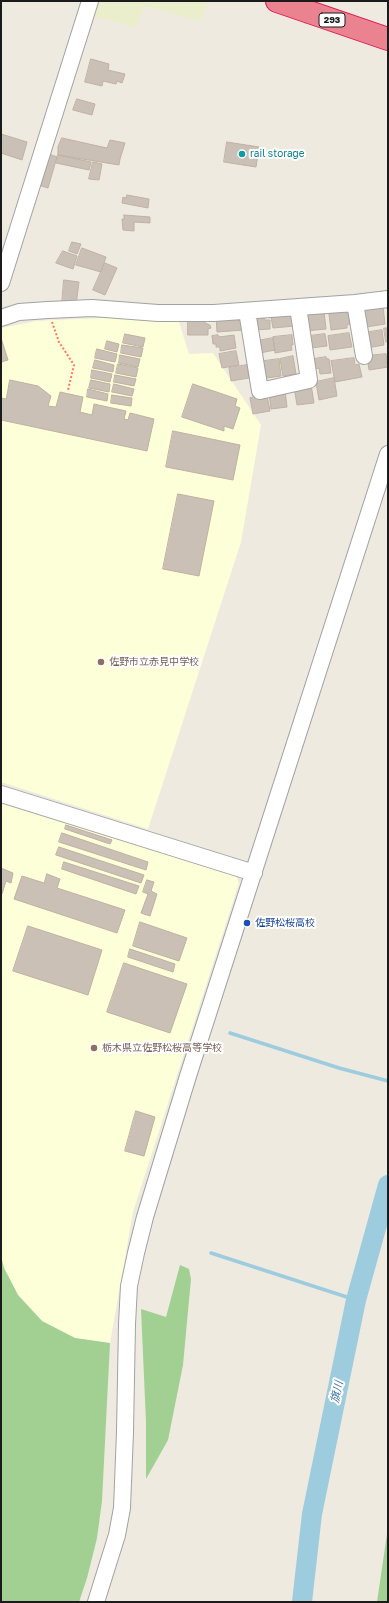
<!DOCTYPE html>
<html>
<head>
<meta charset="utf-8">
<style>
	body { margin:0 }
	#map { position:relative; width:389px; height:1603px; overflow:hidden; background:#eeeae0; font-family:"Golos Text",sans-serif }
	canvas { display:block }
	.frame { position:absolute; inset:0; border:2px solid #1b1b1b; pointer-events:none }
</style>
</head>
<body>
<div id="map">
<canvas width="389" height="1603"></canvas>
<div class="frame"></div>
</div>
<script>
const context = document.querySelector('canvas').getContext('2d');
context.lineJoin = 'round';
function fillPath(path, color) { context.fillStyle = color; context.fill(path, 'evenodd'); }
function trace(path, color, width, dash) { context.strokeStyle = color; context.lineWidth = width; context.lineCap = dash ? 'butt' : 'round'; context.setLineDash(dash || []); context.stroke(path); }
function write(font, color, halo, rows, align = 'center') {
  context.font = font + ' "Golos Text","Noto Sans JP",sans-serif'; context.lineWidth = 4; context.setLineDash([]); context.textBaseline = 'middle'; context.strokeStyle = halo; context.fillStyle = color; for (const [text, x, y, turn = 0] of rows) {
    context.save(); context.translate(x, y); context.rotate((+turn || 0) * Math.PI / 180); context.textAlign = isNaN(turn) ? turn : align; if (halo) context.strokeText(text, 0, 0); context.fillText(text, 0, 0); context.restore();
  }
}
fillPath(new Path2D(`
	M122 317 179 322 189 354 213 353 261 425 241 542 148 829 1 782V328L37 321Z
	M1 801 236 876 239 883 133 1212 110 1343 75 1338 42 1321 18 1295 4 1268 1 1256Z`), '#fdffd8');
fillPath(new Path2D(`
	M98 1H209L200 21 144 6 136 27 93 16Z`), '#eaeeca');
fillPath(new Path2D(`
	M1 1256 4 1268 18 1295 42 1321 75 1338 110 1343 102 1501 97 1538 87 1578 79 1602H1Z
	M180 1265 189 1269 191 1279 183 1365 168 1440 146 1479V1422L141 1309 166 1317Z
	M388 1527V1602H377Z`), '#a1d092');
trace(new Path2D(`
	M230 1033 339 1068 388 1081
	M211 1253 356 1300`), '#9dccde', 3.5);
trace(new Path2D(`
	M302 1602 312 1514 356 1300 388 1185`), '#9dccde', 20);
const building = new Path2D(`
	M91 59 109 64 108 70 125 74 122 83 117 81 116 84 103 81 102 86 85 82Z
	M77 99 95 104 92 115 73 110Z
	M1 134 27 142 22 160 1 153Z
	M62 138 107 148 110 140 125 143 120 159 119 165 58 155V147Z
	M227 142 259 147 256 167 224 162Z
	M49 154 57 157 48 188 38 185Z
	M58 155 91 162 89 170 56 163Z
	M93 162 102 164 99 180 89 179Z
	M127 195 149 199 148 208 122 203 123 197 126 198Z
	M124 215 150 217V223L134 222V231L123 230 122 219H124Z
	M72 242 81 244 77 254 69 251Z
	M82 248 106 257 101 272 76 265Z
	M63 251 77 256 73 269 56 263Z
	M105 263 117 268 105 295 93 290Z
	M64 280 79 282 76 305 62 304Z
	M383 306 385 324 366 327 363 309Z
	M324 311 326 329 305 331 303 314Z
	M347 312 349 316 350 324 347 325V328L331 330 329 314Z
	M233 314 234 321 243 320 244 330 217 332 216 315Z
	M294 315 295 326 273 328 271 317Z
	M188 316H205V323L210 325 211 328 208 329V335H188Z
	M264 318 265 320H270V329L255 330V319Z
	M384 328H388V342H386Z
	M382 330 384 345 367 348 364 333Z
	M349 333 352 347 330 350 328 336Z
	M125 334 145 338 143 347 123 343Z
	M325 334 327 346 311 348 309 336Z
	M218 335 219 337 234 335 236 348 220 351V347H216V344H213L212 336Z
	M292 335 293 345H291L292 350 275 353 273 337Z
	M273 338 275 350 260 353 257 341Z
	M2 341 8 360 1 362V342Z
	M107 341 119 344 117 352 105 349Z
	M122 345 143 348 141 357 121 353Z
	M97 349 117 354 115 362 95 358Z
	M236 351 239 365 222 368 219 354Z
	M386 354 388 367 369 370 367 356Z
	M120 355 140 359 138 367 119 363Z
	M293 356 296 374 283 376 280 359Z
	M326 357 327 359H329L331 373 320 374 319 368 315 369 314 359Z
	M354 358 355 365 359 364 362 377 335 382 331 361Z
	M279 359 281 376 260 379 257 362Z
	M95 360 114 365 113 372 93 368Z
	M118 364 138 368 136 377 116 373Z
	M247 365 249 378 231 381 229 368Z
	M92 370 112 374 110 382 91 378Z
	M115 375 136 379 134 386 114 382Z
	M334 378 337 396 319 400 316 382Z
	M10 380 38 386 51 396 48 406 56 407 60 392 83 397 80 412 92 415 94 404 126 411 124 419 128 420 130 413 154 419 147 451 1 420V398L6 399Z
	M91 380 110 384 109 392 89 388Z
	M114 384 134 389 132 396 112 392Z
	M193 384 237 399 235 406 240 408 233 429 224 426V431L182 417Z
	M311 384 314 403 297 405 294 387Z
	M88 389 108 394 107 401 87 397Z
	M285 390 287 407 271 409 269 393Z
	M112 395 132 398 131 406 111 403Z
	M267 395 270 411 253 414 250 398Z
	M173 431 240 445 233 480 166 467Z
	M178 494 214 501 199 576 163 569Z
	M66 825 112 840 110 844 65 829Z
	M62 833 148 862 146 870 59 842Z
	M59 847 144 875 141 883 56 855Z
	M64 862 139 886 136 894 62 869Z
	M1 868 13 873 11 883 6 881 2 894H1Z
	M47 874 60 879 57 888 125 910 117 933 14 899 22 876 44 883Z
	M147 880 154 882 151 891 157 894 150 916 141 913 148 894 143 892Z
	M140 922 187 938 179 961 133 946Z
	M28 926 102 950 88 995 13 971Z
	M130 949 175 964 173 972 128 957Z
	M124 963 187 984 170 1033 107 1012Z
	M136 1111 155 1117 144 1156 125 1151Z`);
fillPath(building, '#cac0b6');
trace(building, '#c0b1a2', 1);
const minor = new Path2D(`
	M1 283 90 1
	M355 303 364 356
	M247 311 260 391 309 380 298 307
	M1 318 19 312 48 310 92 308 158 313H214L355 303 388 299
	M1 794 254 873
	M96 1602 117 1535 122 1508 125 1432 127 1324 129 1286 136 1253 145 1217 188 1076 388 454`);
const highway = new Path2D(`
	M277 1 388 39`);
trace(minor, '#a2a2a2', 18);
trace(highway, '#df1a53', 24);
trace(new Path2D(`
	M52 322 59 342 74 365 68 390`), '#ff7960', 2, [2, 2]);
trace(minor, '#fff', 16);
trace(highway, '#eb8290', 22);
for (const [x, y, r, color] of [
	[242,154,4,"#0f9aa8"],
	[101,662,4,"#8d6e63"],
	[247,923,4,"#1a4fb4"],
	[94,1048,4,"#8d6e63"]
]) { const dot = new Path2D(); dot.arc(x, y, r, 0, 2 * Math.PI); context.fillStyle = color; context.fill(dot); trace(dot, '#fff', 1.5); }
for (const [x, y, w] of [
	[332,20,26]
]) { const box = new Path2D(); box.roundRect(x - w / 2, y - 7, w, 14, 3); context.fillStyle = '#fff'; context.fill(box); trace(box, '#1b1b1b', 1); }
write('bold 9px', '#1b1b1b', null, [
	["293",332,20]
]);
write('10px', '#0d838f', '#fff', [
	["rail storage",250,154]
], 'left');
write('10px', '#785e54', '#fff', [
	["佐野市立赤見中学校",109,662],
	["栃木県立佐野松桜高等学校",102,1048]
], 'left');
write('10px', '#164399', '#fff', [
	["佐野松桜高校",255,923]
], 'left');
write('italic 11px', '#4473af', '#fff', [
	["旗川",337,1392,-78]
]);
</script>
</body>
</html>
